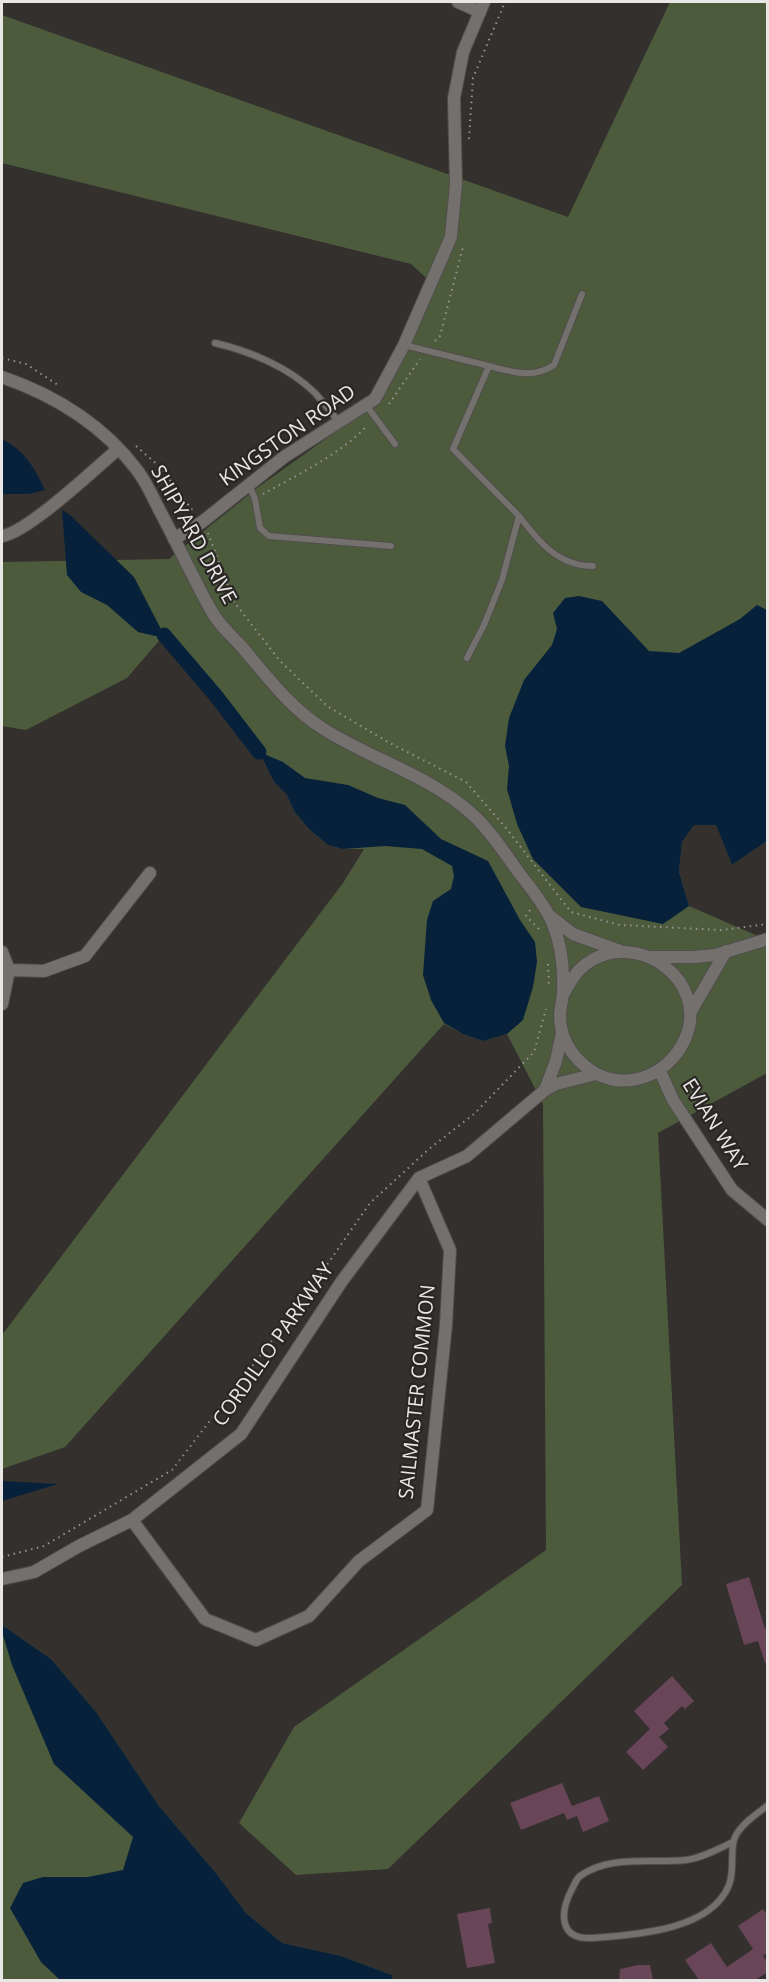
<!DOCTYPE html>
<html>
<head>
<meta charset="utf-8">
<style>
	body { margin:0 }
	#map { position:relative; width:769px; height:1982px; overflow:hidden; background:#33302e; font-family:"Open Sans",sans-serif }
	canvas { display:block }
	.frame { position:absolute; inset:0; border:3px solid #e9e7e6; pointer-events:none }
</style>
</head>
<body>
<div id="map">
<canvas width="769" height="1982"></canvas>
<div class="frame"></div>
</div>
<script>
const context = document.querySelector('canvas').getContext('2d');
context.lineJoin = 'round';
function fillPath(path, color) { context.fillStyle = color; context.fill(path, 'evenodd'); }
function trace(path, color, width, dash) { context.strokeStyle = color; context.lineWidth = width; context.lineCap = dash ? 'butt' : 'round'; context.setLineDash(dash || []); context.stroke(path); }
function write(font, color, halo, rows, align = 'center') {
  context.font = font + ' "Open Sans",sans-serif'; context.lineWidth = 4.5; context.setLineDash([]); context.textBaseline = 'middle'; context.strokeStyle = halo; context.fillStyle = color; for (const [text, x, y, turn = 0] of rows) {
    context.save(); context.translate(x, y); context.rotate((+turn || 0) * Math.PI / 180); context.textAlign = isNaN(turn) ? turn : align; if (halo) context.strokeText(text, 0, 0); context.fillText(text, 0, 0); context.restore();
  }
}
fillPath(new Path2D(`
	M670 2H767V841L732 865 716 825 694 824 682 842 679 872 689 906 767 940V1073L658 1133 682 1585 388 1869 296 1875 239 1823 294 1727 546 1550 543 1104 507 1034 483 1041 463 1034 444 1024 65 1447 2 1469V1335L343 883 364 849H343L328 845 309 829 294 811 287 795 274 782 259 752 216 696 164 635 127 678 26 730 2 726V562L169 559 257 488 376 403 435 286 411 264 2 163V15L568 217Z
	M2 1625 51 1659 96 1712 159 1806 215 1872 246 1913 282 1943 341 1956 392 1975V1980H2Z`), '#4d5b3d');
fillPath(new Path2D(`
	M2 439C25 451 34 467 45 490L29 494H2Z
	M62 510 70 515 134 577 164 635 155 636 138 632 107 605 81 592 67 575Z
	M579 596 602 601 649 651 679 653 740 619 757 605 767 610V841L732 865 716 825H694L682 842 679 872 689 906 663 924 581 907 533 859 517 824 507 789 509 766 505 746 509 718 524 680 552 645 557 629 553 613 565 598Z
	M259 752 283 762 305 778 348 785 378 798 405 805 441 839 488 861 520 920 535 942 537 962 533 987 523 1020 507 1034 483 1041 463 1034 444 1023 431 1000 423 975 427 920 433 901 451 889 454 876 452 866 422 849 385 846 343 849 328 845 309 829 294 811 287 795 274 782Z
	M2 1481 58 1484 2 1501Z
	M2 1625 51 1659 96 1712 159 1806 215 1872 246 1913 282 1943 341 1956 392 1975V1980H60L41 1962 10 1908 23 1883 43 1877H88L123 1870 133 1837 54 1764 12 1665 2 1632Z`), '#062139');
trace(new Path2D(`
	M164 635 216 696 259 752`), '#062139', 15);
fillPath(new Path2D(`
	M749 1577 765 1629 768 1628V1663H765L758 1641 744 1645 726 1584Z
	M672 1676 694 1701 685 1709 682 1706 664 1723 669 1729 659 1737 668 1747 643 1770 626 1752 650 1729 634 1711Z
	M562 1783 572 1806 599 1796 609 1821 583 1832 577 1816 567 1820 564 1813 521 1830 510 1803Z
	M490 1908 492 1923 488 1924 495 1963 467 1968 457 1914Z
	M763 1909 768 1916V1952L763 1956 768 1963V1972L755 1980H699L685 1960 711 1943 727 1967 753 1949 738 1926Z
	M638 1965H650L653 1980H619L620 1969Z`), '#684557');
const service = new Path2D(`
	M215 343C249 351 289 367 315 393 323 402 331 412 339 422
	M404 345 489 366 453 449 519 516 502 580 484 625 467 658
	M489 366C511 372 534 379 554 365L582 294
	M366 405 395 444
	M249 485 255 499 260 528 269 536 391 546
	M519 516C539 542 558 566 593 566
	M733 1842C718 1849 702 1858 686 1860 651 1864 611 1854 580 1876 576 1879 574 1886 571 1891 560 1913 559 1940 592 1938 633 1935 711 1931 729 1885 734 1872 731 1859 733 1845 734 1828 756 1815 768 1805`);
const minor = new Path2D(`
	M458 2 480 12
	M2 377C54 395 103 425 137 470 147 483 154 500 162 515 179 547 194 580 212 612 219 625 231 635 241 646 266 675 289 707 322 728 370 759 429 775 472 814 491 831 505 854 520 874 531 889 545 905 552 922 561 943 564 968 563 991 563 1000 560 1008 560 1016 560 1036 570 1054 585 1066 619 1095 668 1078 685 1039 711 981 636 927 586 964 575 972 569 984 563 995
	M2 536C27 533 95 469 118 449
	M174 539 202 522 284 457 375 399 404 345 451 237 456 184 454 98 463 52 484 2
	M550 916 573 934 620 951
	M2 952 9 970 2 1004
	M651 957H694L715 955 768 939
	M9 970 44 971 85 956 150 873
	M690 1013 726 951
	M660 1071 673 1100 732 1190 768 1220
	M545 1090 556 1061 562 1033
	M132 1520 205 1619 256 1640 309 1616 359 1561 427 1510 446 1325 450 1250 419 1178
	M2 1579 34 1572 79 1546 132 1520 241 1434 342 1281 419 1178 467 1156 545 1090 556 1084 596 1074`);
trace(service, '#504e4c', 8);
trace(minor, '#504e4c', 14);
trace(new Path2D(`
	M469 139 473 78 505 2
	M435 341 440 336 463 247
	M2 358 26 364 58 385
	M389 404 420 359
	M136 446 160 467 193 511
	M263 494C299 474 339 455 368 425
	M208 533 234 602 280 661 327 706 388 742 466 782 506 828 571 912 620 925 721 930 768 924
	M530 910 526 916 541 931
	M548 964 549 986
	M2 1557 44 1546 172 1470 294 1312 370 1203 429 1149 474 1114 534 1052 546 1009`), '#969392', 2, [1.5, 4.5]);
trace(service, '#73706e', 6);
trace(minor, '#73706e', 12);
write('20px', '#e9e7e6', '#292624', [
	["KINGSTON ROAD",288,436,-35],
	["SHIPYARD DRIVE",193,535,61],
	["EVIAN WAY",714,1125,58],
	["CORDILLO PARKWAY",274,1345,-55],
	["SAILMASTER COMMON",418,1392,-84]
]);
</script>
</body>
</html>
